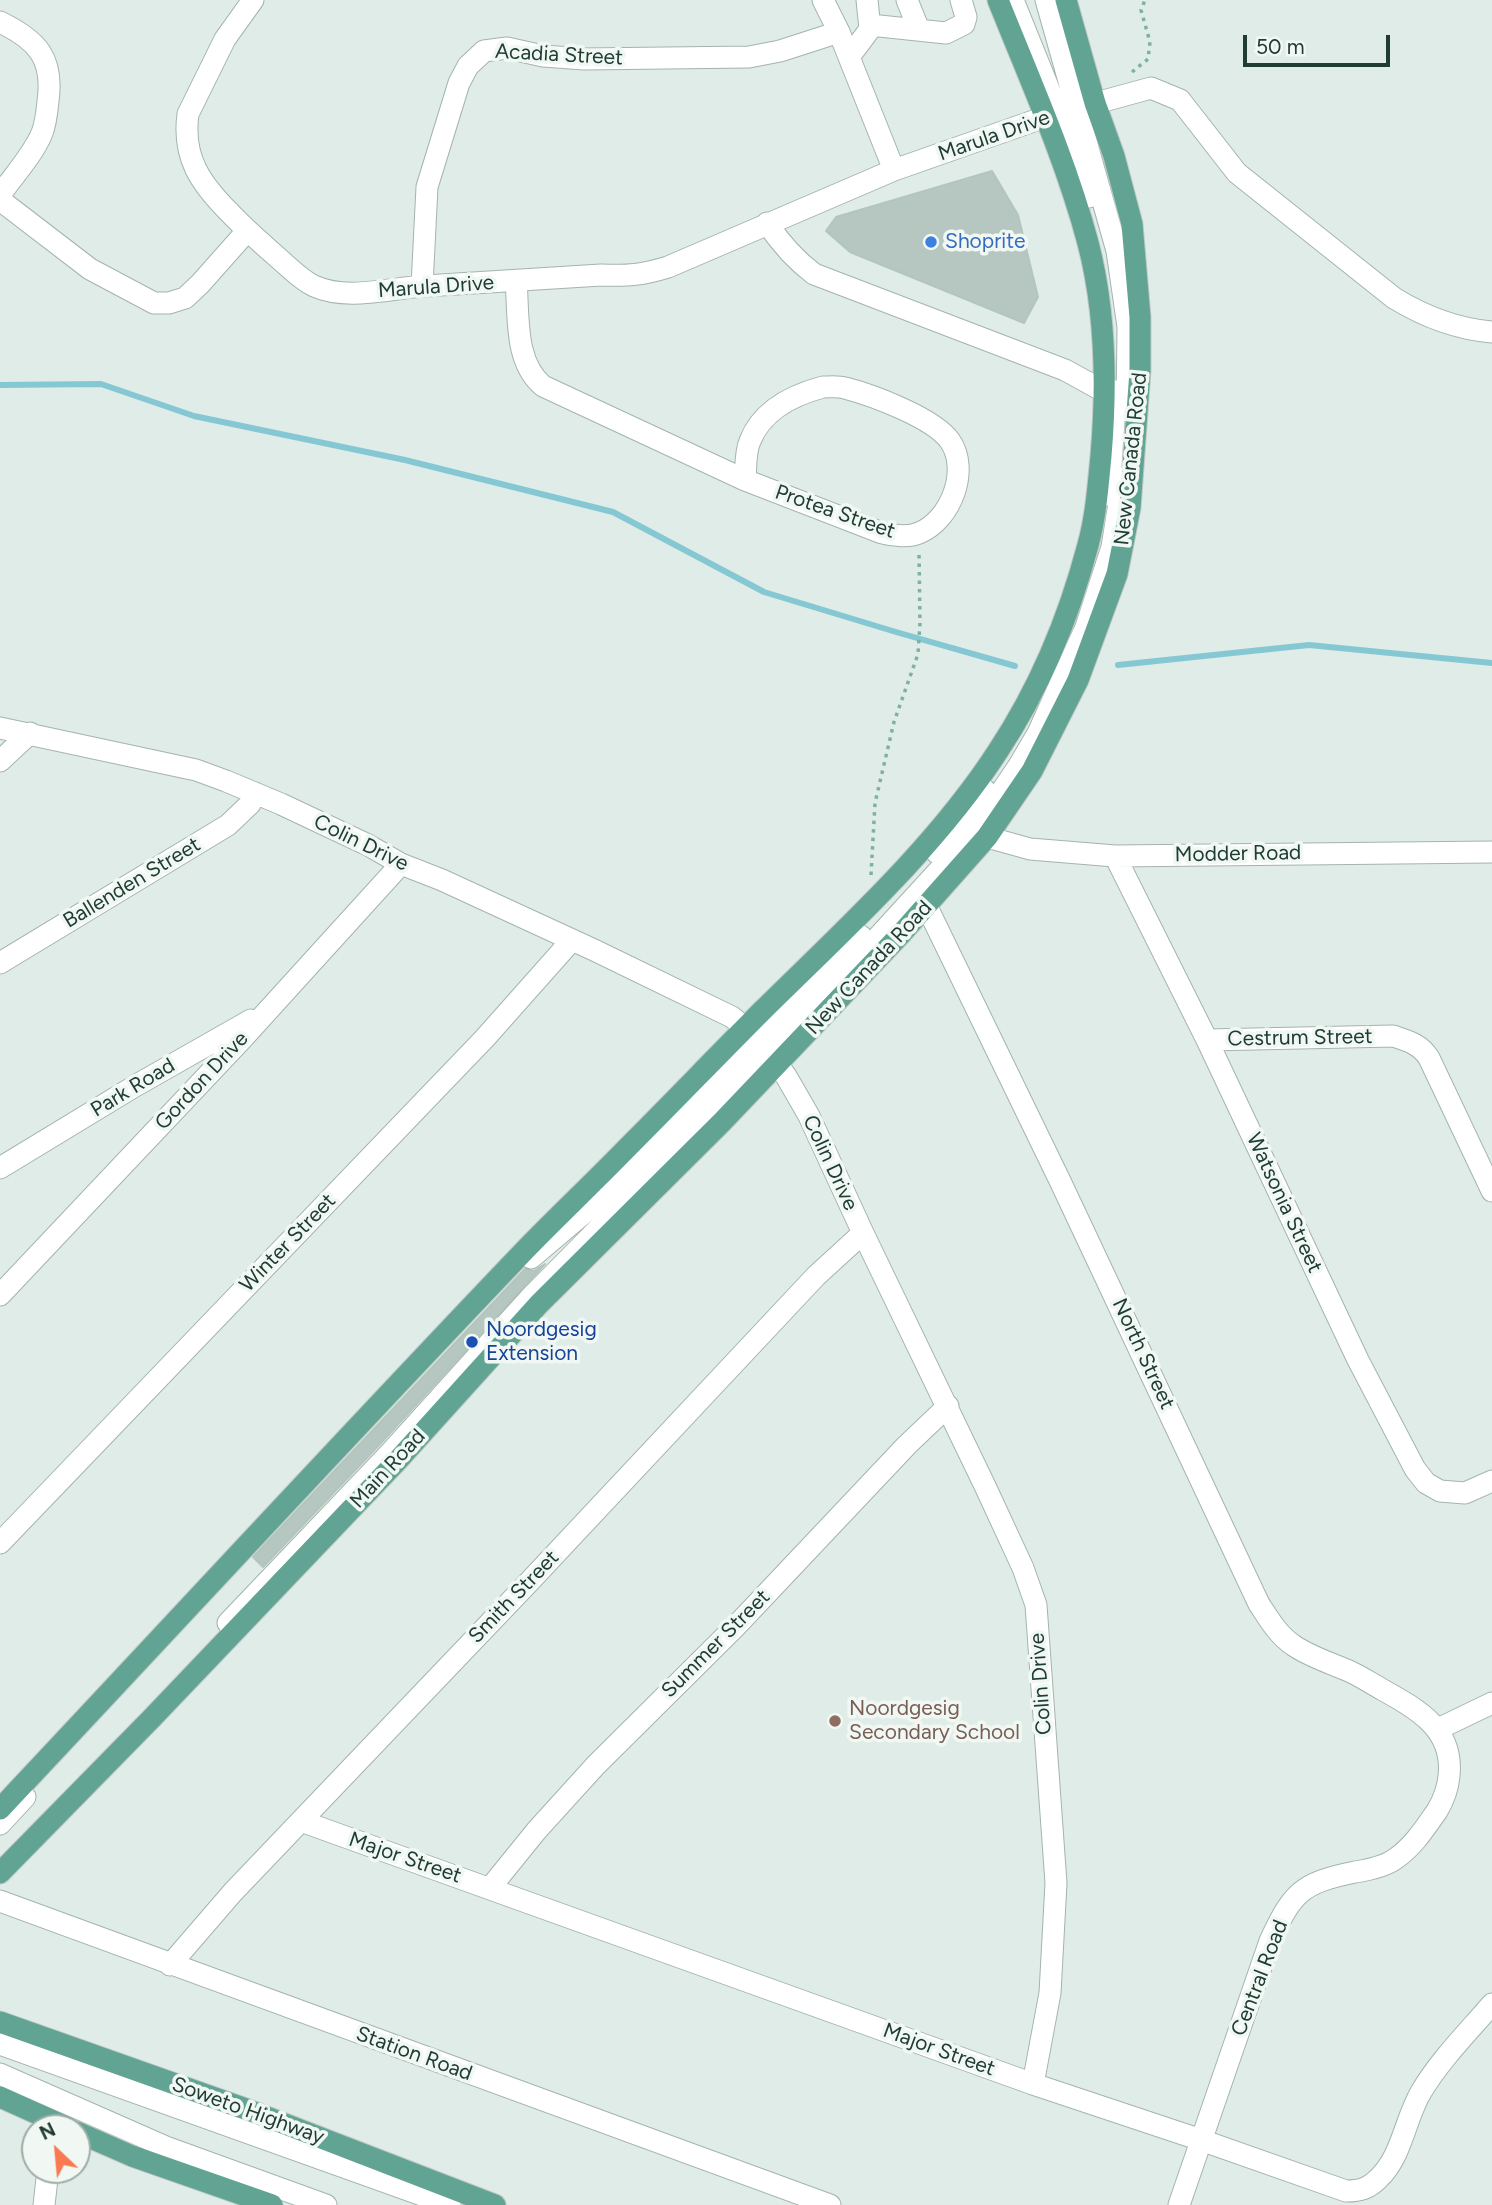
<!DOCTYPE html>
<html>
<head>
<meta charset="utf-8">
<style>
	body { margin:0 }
	#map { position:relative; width:1492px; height:2205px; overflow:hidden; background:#e0ece7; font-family:Figtree,sans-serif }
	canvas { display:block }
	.north { position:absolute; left:21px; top:2114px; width:70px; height:70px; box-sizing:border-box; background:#f1f8f4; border:2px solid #9dada8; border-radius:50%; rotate:334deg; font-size:19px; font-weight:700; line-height:28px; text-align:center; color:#203d35 }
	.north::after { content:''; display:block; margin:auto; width:24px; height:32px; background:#f97a51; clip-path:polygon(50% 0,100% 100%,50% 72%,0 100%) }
	.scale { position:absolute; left:1243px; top:35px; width:147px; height:32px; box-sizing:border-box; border:4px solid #203d35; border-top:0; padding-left:9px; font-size:21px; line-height:24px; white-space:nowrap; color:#203d35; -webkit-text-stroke:5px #f1f8f4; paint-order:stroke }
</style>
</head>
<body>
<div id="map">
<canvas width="1492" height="2205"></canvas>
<div class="north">N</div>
<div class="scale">50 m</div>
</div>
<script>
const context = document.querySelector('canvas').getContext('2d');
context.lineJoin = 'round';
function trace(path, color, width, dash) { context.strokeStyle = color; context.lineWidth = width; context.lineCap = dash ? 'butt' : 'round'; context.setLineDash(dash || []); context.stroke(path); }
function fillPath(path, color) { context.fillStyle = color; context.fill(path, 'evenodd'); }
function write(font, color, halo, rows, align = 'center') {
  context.font = font + ' Figtree,sans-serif'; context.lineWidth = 7; context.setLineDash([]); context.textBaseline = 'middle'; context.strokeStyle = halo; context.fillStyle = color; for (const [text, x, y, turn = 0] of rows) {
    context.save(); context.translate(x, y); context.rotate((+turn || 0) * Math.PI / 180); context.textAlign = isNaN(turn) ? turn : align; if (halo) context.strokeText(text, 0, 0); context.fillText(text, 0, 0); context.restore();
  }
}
trace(new Path2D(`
	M0 385 101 384 194 416 405 460 613 512 764 592 896 632 1015 666
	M1118 665 1309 645 1492 663`), '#85c8d4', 6);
const building = new Path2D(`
	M992 171 1018 215 1038 297 1024 323 850 252 826 231 836 217Z
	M545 1264 380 1444 263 1567 253 1557 525 1269 534 1271Z`);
fillPath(building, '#b5c7c0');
trace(building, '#b2c6be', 2);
const minor = new Path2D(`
	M253 0 225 39 188 114C182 158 201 184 230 213 247 231 266 247 285 264 294 272 303 281 314 286 347 301 390 288 425 286 484 282 543 279 601 275 629 276 642 275 668 267L894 170 1045 117 1151 88 1180 100 1237 173 1394 298C1425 317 1456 329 1492 332
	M823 0 839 32 894 170
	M907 0 919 30
	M1013 0 1059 114 1089 197
	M1046 0 1117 251 1128 327 1127 410
	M0 22C37 40 54 58 48 101 47 111 46 123 42 133 33 155 14 175 0 195
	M870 25 946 33 964 24 966 17 961 0
	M849 57 870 29 867 0
	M0 200 90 269 154 303H169L185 298 200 284 247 231
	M767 223C781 244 794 259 814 274L1065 370 1105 392
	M516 281C519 316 514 362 543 386L745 480
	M422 286 427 187 459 83 468 66 484 51 507 48 543 56 584 59 749 57 780 51 839 32
	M823 387C830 387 838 386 845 388 872 395 934 418 950 441 970 470 951 520 919 533 907 538 894 535 882 533L745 480C746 469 745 452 750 441 762 410 793 395 823 387Z
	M1109 495 1116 391
	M0 728 196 770 226 781 281 804 368 845 401 864 442 880 594 950 732 1017 757 1038 786 1076 809 1116 863 1233 985 1486 1023 1568 1036 1605 1056 1883 1050 1993 1033 2084
	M0 761 30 733
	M987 837 1030 849 1115 856 1492 852
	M937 853 985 790
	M1115 856 1207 1040 1358 1360 1415 1469 1426 1483 1440 1491 1465 1493 1492 1481
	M927 907 1061 1183 1259 1604C1269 1619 1278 1635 1293 1645 1310 1657 1331 1663 1351 1672 1362 1677 1372 1684 1383 1690 1419 1710 1454 1730 1449 1776 1448 1787 1443 1801 1437 1811 1425 1828 1413 1847 1395 1859 1384 1867 1368 1870 1355 1872 1301 1883 1293 1892 1270 1941L1179 2205
	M0 963 228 825 250 804 255 793
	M1207 1040 1393 1036C1408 1041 1420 1044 1429 1058L1492 1191
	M0 1168 135 1086 251 1020
	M531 1258 616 1186 757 1038 861 936
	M0 1295 242 1039 401 864
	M0 1543 485 1038 572 940
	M228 1623 390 1453 530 1298 770 1055 974 832 1018 767 1038 733 1086 627 1112 547 1123 478
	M1438 1729 1492 1703
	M301 1821 1033 2084 1201 2140 1346 2191C1360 2191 1368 2189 1379 2178 1402 2156 1405 2119 1421 2092 1440 2060 1468 2032 1492 2004
	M0 1824 25 1797
	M490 1888 537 1830 596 1765 736 1626 907 1445 948 1406
	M0 1901 830 2205
	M170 1965 233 1892 529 1582 816 1276 863 1233
	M0 2044 450 2205
	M0 2074 166 2147 326 2205
	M44 2205 48 2170`);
const major = new Path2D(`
	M0 1809C175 1623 348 1435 525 1250 559 1215 595 1181 629 1146 674 1101 718 1055 763 1010 844 930 936 847 998 751 1039 689 1069 617 1088 545 1096 516 1098 486 1101 456 1107 385 1106 312 1088 243 1066 160 1030 80 998 0
	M0 1873 152 1718 399 1459 539 1304 722 1122 901 934 987 837 1032 771 1078 680 1117 574 1130 508 1140 371V317L1132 224 1114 156 1095 103 1066 0
	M0 2022 246 2109 495 2205
	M0 2097 69 2128
	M77 2132 132 2156 272 2205`);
trace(minor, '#a3b4ae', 23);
trace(major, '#c1c9c6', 23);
trace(new Path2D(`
	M1132 72 1148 59 1150 42 1141 10 1145 0
	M871 875 875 803 894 722 918 654 920 623 919 553`), '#7fb1a1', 3.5, [3.5, 5]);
trace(minor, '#fff', 21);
trace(major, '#62a493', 21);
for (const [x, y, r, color] of [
	[931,242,7,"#3f7fe0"],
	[472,1342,7,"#1a4fb4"],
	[835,1721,7,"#8d6e63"]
]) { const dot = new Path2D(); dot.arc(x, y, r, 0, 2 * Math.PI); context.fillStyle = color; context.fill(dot); trace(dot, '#f1f8f4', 2.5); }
write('21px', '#203d35', '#f1f8f4', [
	["Acadia Street",559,55,3],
	["Marula Drive",994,136,-19],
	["Marula Drive",436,287,-4],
	["New Canada Road",1131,459,-84],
	["Protea Street",835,512,19],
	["Colin Drive",361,843,26],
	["Modder Road",1238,854,-1],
	["Ballenden Street",132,883,-31],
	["New Canada Road",869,968,-47],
	["Cestrum Street",1300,1038,-1],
	["Gordon Drive",202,1081,-47],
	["Park Road",133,1088,-31],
	["Colin Drive",830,1163,65],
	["Watsonia Street",1284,1203,65],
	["Winter Street",288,1243,-46],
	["North Street",1143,1354,65],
	["Main Road",388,1469,-47],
	["Smith Street",514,1597,-46],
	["Summer Street",716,1644,-45],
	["Colin Drive",1041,1684,-94],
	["Major Street",405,1858,19],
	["Central Road",1260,1978,-69],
	["Major Street",939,2050,20],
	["Station Road",414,2054,20],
	["Soweto Highway",248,2111,20]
]);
write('21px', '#366cbe', '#f1f8f4', [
	["Shoprite",945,242]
], 'left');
write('21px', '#164399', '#f1f8f4', [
	["Noordgesig",486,1330],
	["Extension",486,1354]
], 'left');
write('21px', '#785e54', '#f1f8f4', [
	["Noordgesig",849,1709],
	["Secondary School",849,1733]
], 'left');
</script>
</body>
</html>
